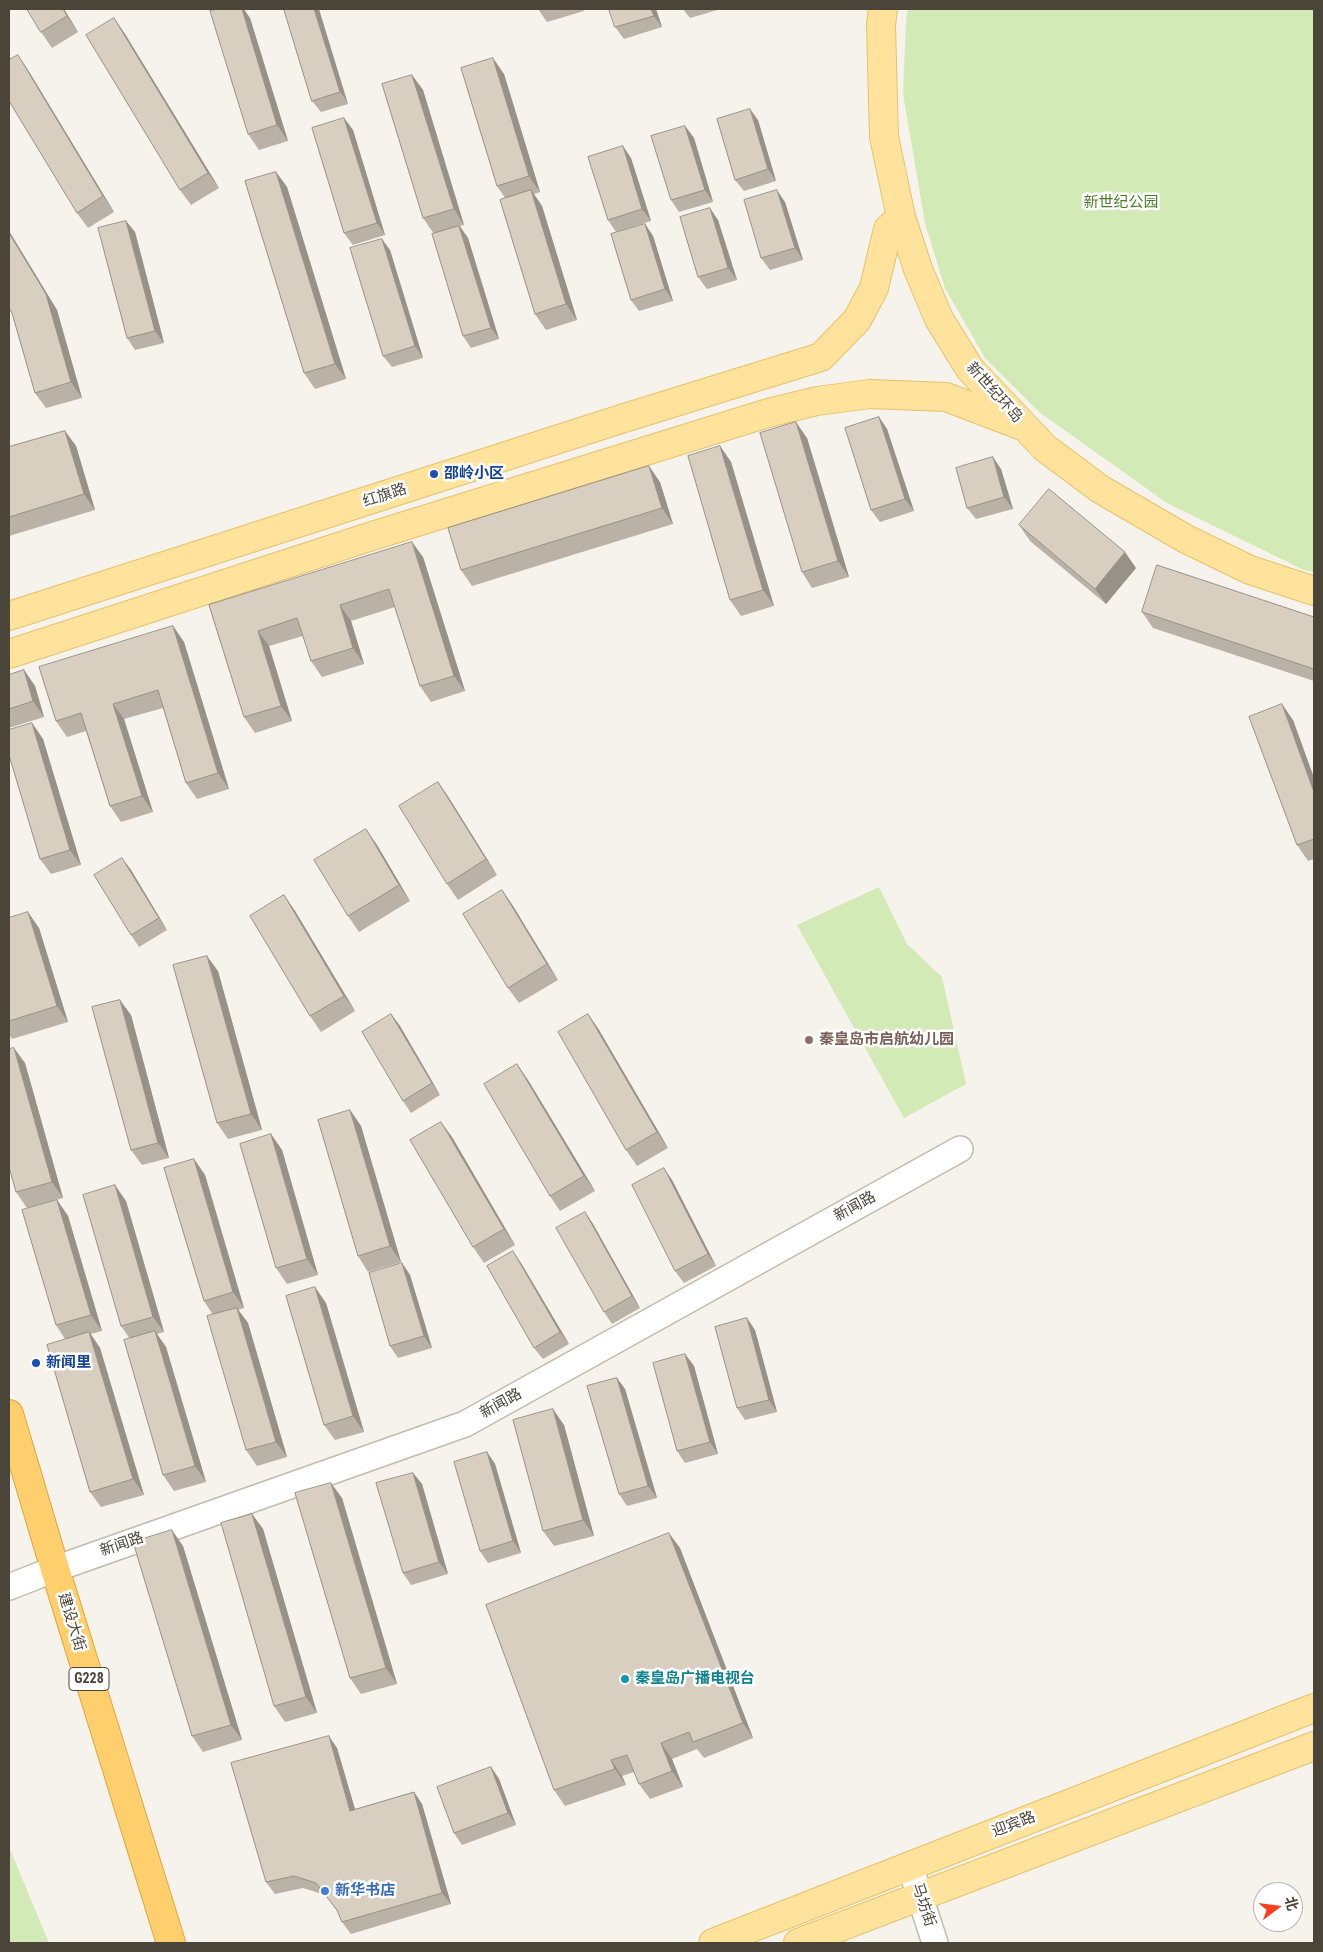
<!DOCTYPE html>
<html>
<head>
<meta charset="utf-8">
<style>
	body { margin:0 }
	#map { position:relative; width:1323px; height:1952px; overflow:hidden; background:#f6f3ec; font-family:"Roboto Condensed","Noto Sans SC",sans-serif }
	canvas { display:block }
	.frame { position:absolute; inset:0; border:10px solid #4b4439; pointer-events:none }
	.north { position:absolute; left:1253px; top:1882px; width:50px; height:50px; box-sizing:border-box; background:#fff; border:1px solid #b7b4b0; border-radius:50%; rotate:75deg; font-size:14px; font-weight:700; line-height:20px; text-align:center; color:#4b4439 }
	.north::after { content:''; display:block; margin:auto; width:18px; height:22px; background:#fc3f1d; clip-path:polygon(50% 0,100% 100%,50% 72%,0 100%) }
</style>
</head>
<body>
<div id="map">
<canvas width="1323" height="1952"></canvas>
<div class="frame"></div>
<div class="north">北</div>
</div>
<script>
const context = document.querySelector('canvas').getContext('2d');
context.lineJoin = 'round';
function fillPath(path, color) { context.fillStyle = color; context.fill(path, 'evenodd'); }
function trace(path, color, width, dash) { context.strokeStyle = color; context.lineWidth = width; context.lineCap = dash ? 'butt' : 'round'; context.setLineDash(dash || []); context.stroke(path); }
function write(font, color, halo, rows, align = 'center') {
  context.font = font + ' "Roboto Condensed","Noto Sans SC",sans-serif'; context.lineWidth = 5; context.setLineDash([]); context.textBaseline = 'middle'; context.strokeStyle = halo; context.fillStyle = color; for (const [text, x, y, turn = 0] of rows) {
    context.save(); context.translate(x, y); context.rotate((+turn || 0) * Math.PI / 180); context.textAlign = isNaN(turn) ? turn : align; if (halo) context.strokeText(text, 0, 0); context.fillText(text, 0, 0); context.restore();
  }
}
fillPath(new Path2D(`
	M908 9H1314V572L1304 570 1167 503 1039 412 985 358 945 288 925 223 903 94 906 20Z
	M879 887 907 944 942 977 966 1084 904 1118 797 925Z
	M9 1847 49 1943H9Z`), '#d2eab5');
const minor = new Path2D(`
	M9 1587 55 1569 465 1424 960 1149
	M910 1866 935 1943`);
const major = new Path2D(`
	M883 9 881 25 884 137 901 217 918 269 939 319 970 369 1045 448 1100 489 1186 539 1250 570 1314 591
	M9 616 621 419 821 357 857 320 874 288 888 229 901 217
	M9 654 369 537 768 413 817 401 870 394 946 397 1022 426
	M713 1943 1314 1708
	M798 1943 1314 1746`);
const highway = new Path2D(`
	M9 1414 55 1569 171 1943`);
trace(minor, '#c2bbae', 28);
trace(major, '#e6c16a', 30);
trace(highway, '#e0a43c', 30);
trace(minor, '#fff', 25);
trace(major, '#ffe39c', 28);
trace(highway, '#ffcf6e', 28);
fillPath(new Path2D(`
	M64 9 78 32 52 48 41 32Z
	M284 9 348 104 321 112 312 101Z
	M538 9H583L584 11 547 22Z
	M656 9 662 27 624 39 615 27Z
	M683 9H721L690 18Z
	M114 18 125 34 219 188 191 205 180 190Z
	M250 18 288 141 259 150 248 134Z
	M28 70 114 212 88 228 77 213Z
	M504 74 540 192 534 194 542 206 577 320 546 330 535 314 505 198 497 186Z
	M412 75 423 90 464 225 460 226 468 238 499 339 471 348 463 336 434 234 423 218Z
	M344 118 353 130 385 235 353 245 344 233Z
	M758 120 776 181 744 191 735 180Z
	M685 126 694 138 713 202 679 212 671 200Z
	M631 158 651 221 616 232 608 220Z
	M276 172 287 187 346 379 315 389 304 373Z
	M785 202 803 260 770 270 761 258Z
	M718 220 737 280 707 289 698 277Z
	M126 221 135 232 164 343 135 350 127 338Z
	M645 224 653 236 673 301 639 311 631 300Z
	M9 231 57 310 82 398 46 408 35 393 12 313 9 308Z
	M390 250 423 358 392 367 383 356Z
	M879 417 887 429 914 511 880 522 871 510Z
	M65 431 76 446 95 510 9 536V447Z
	M807 438 849 577 812 588 802 572Z
	M720 446 731 462 774 606 741 616 730 600Z
	M1001 469 1013 509 976 519 967 508Z
	M660 482 673 524 472 586 461 570Z
	M1019 525 1136 568 1106 604 1030 541Z
	M423 557 465 691 431 702 420 686 395 607 351 621 364 664 322 677 311 661 303 636 269 646 292 721 255 733 244 717 209 605Z
	M1142 612 1314 617V681L1153 628Z
	M173 626 184 642 229 789 197 799 186 783 163 708 124 719 153 812 121 822 110 806 86 731 67 737 56 721Z
	M24 670 35 686 44 717 9 728V675Z
	M1293 720 1314 778V859L1308 861 1297 845Z
	M32 723 43 739 81 865 51 874 40 859Z
	M438 782 449 798 497 875 458 900 447 884Z
	M377 845 410 901 359 932 348 916Z
	M122 858 131 870 167 930 139 947 131 935Z
	M502 890 513 906 558 980 519 1003 508 988Z
	M284 895 295 911 355 1011 321 1032 310 1016Z
	M9 918 39 928 68 1022 12 1039 9 1034Z
	M218 971 262 1130 228 1139 217 1123Z
	M391 1014 400 1026 440 1095 411 1113 403 1101Z
	M588 1014 599 1030 668 1148 637 1166 626 1150Z
	M131 1015 169 1158 142 1165 131 1150Z
	M25 1063 63 1198 27 1208 16 1192Z
	M528 1080 595 1191 560 1211 550 1196Z
	M350 1110 361 1126 401 1262 368 1272 358 1256Z
	M271 1134 282 1150 318 1275 287 1284 276 1268Z
	M452 1137 515 1245 484 1263 473 1247Z
	M194 1159 205 1175 244 1308 238 1310 248 1323 287 1457 257 1466 246 1450 213 1315 204 1301Z
	M672 1180 716 1266 684 1283 675 1271Z
	M57 1200 68 1216 102 1331 91 1334 100 1348 144 1495 101 1507 90 1492 65 1339 56 1325Z
	M126 1201 164 1332 157 1334 166 1347 206 1482 174 1491 163 1475 130 1339 121 1326Z
	M585 1212 593 1224 640 1308 612 1324 604 1312Z
	M402 1263 410 1275 432 1348 398 1358 390 1346Z
	M521 1263 569 1344 543 1359 534 1348Z
	M326 1303 364 1432 335 1440 324 1425Z
	M755 1330 777 1412 745 1420 737 1408Z
	M685 1354 694 1366 718 1454 685 1463 677 1451Z
	M617 1378 625 1389 657 1498 627 1506 619 1494Z
	M564 1425 594 1536 554 1546 543 1531Z
	M487 1452 495 1464 521 1553 488 1563 480 1551Z
	M413 1473 422 1484 448 1574 411 1585 403 1573Z
	M342 1498 397 1684 361 1694 350 1678Z
	M252 1514 263 1529 317 1713 285 1722 274 1706Z
	M183 1546 242 1740 203 1752 192 1736Z
	M680 1548 753 1738 704 1758 697 1749 672 1759 683 1787 650 1799 639 1784 634 1772 622 1776 626 1785 565 1806 554 1790Z
	M337 1748 355 1809 414 1792 422 1804 451 1904 351 1934 342 1922 338 1912 325 1895 303 1888 275 1894 266 1882Z
	M491 1767 499 1779 516 1825 462 1845 454 1833Z`), '#bab2a6');
fillPath(new Path2D(`
	M63 9H64L78 32 67 16Z
	M242 9H244L250 18 288 141 277 125Z
	M314 9H319L348 104 340 92Z
	M651 9H656L662 27 654 16Z
	M114 18 125 34 219 188 208 173Z
	M18 55 28 70 114 212 103 196Z
	M493 58 504 74 540 192 529 176Z
	M412 75 423 90 464 225 454 209Z
	M750 109 758 120 776 181 768 169Z
	M344 118 353 130 385 235 377 223Z
	M685 126 694 138 713 202 705 190Z
	M623 146 631 158 651 221 642 209Z
	M276 172 287 187 346 379 335 364Z
	M531 190 542 206 577 320 566 304Z
	M777 190 785 202 803 260 795 248Z
	M710 208 718 220 737 280 728 268Z
	M126 221 135 232 164 343 155 331Z
	M645 224 653 236 673 301 665 289Z
	M459 226 468 238 499 339 491 328Z
	M9 231 57 310 82 398 71 382 9 233Z
	M382 239 390 250 423 358 415 346Z
	M879 417 887 429 914 511 905 499Z
	M796 422 807 438 849 577 838 561Z
	M65 431 76 446 95 510 84 494Z
	M720 446 731 462 774 606 763 590Z
	M993 457 1001 469 1013 509 1004 497Z
	M649 466 660 482 673 524 662 508Z
	M412 542 423 557 465 691 454 676Z
	M1125 552 1136 568 1106 604 1095 589Z
	M340 605 351 621 364 664 353 648Z
	M173 626 184 642 229 789 218 773Z
	M258 631 269 646 292 721 281 706Z
	M24 670 35 686 44 717 33 701Z
	M113 704 124 719 153 812 142 796Z
	M1282 704 1293 720 1314 778V792Z
	M32 723 43 739 81 865 70 850Z
	M438 782 449 798 497 875 486 859Z
	M366 829 377 845 410 901 399 885Z
	M122 858 131 870 167 930 159 918Z
	M502 890 513 906 558 980 547 964Z
	M284 895 295 911 355 1011 344 996Z
	M28 912 39 928 68 1022 57 1006Z
	M207 956 218 971 262 1130 251 1114Z
	M120 1000 131 1015 169 1158 158 1143Z
	M391 1014 400 1026 440 1095 432 1083Z
	M588 1014 599 1030 668 1148 657 1132Z
	M14 1048 25 1063 63 1198 52 1182Z
	M517 1064 528 1080 595 1191 584 1176Z
	M350 1110 361 1126 401 1262 390 1246Z
	M441 1122 452 1137 515 1245 504 1229Z
	M271 1134 282 1150 318 1275 307 1259Z
	M194 1159 205 1175 244 1308 233 1292Z
	M664 1168 672 1180 716 1266 708 1254Z
	M115 1185 126 1201 164 1332 153 1317Z
	M57 1200 68 1216 102 1331 91 1315Z
	M585 1212 593 1224 640 1308 632 1296Z
	M513 1251 521 1263 569 1344 560 1332Z
	M402 1263 410 1275 432 1348 424 1336Z
	M315 1287 326 1303 364 1432 353 1416Z
	M237 1308 248 1323 287 1457 276 1442Z
	M747 1318 755 1330 777 1412 769 1400Z
	M155 1331 166 1347 206 1482 195 1466Z
	M89 1332 100 1348 144 1495 133 1479Z
	M685 1354 694 1366 718 1454 710 1442Z
	M617 1378 625 1389 657 1498 648 1486Z
	M553 1409 564 1425 594 1536 583 1520Z
	M487 1452 495 1464 521 1553 513 1541Z
	M413 1473 422 1484 448 1574 439 1562Z
	M331 1483 342 1498 397 1684 386 1668Z
	M252 1514 263 1529 317 1713 306 1697Z
	M172 1530 183 1546 242 1740 231 1725Z
	M669 1533 680 1548 753 1738 743 1723Z
	M329 1736 337 1748 359 1823 350 1811Z
	M661 1743 672 1759 683 1787 672 1771Z
	M611 1760 622 1776 626 1785 615 1769Z
	M491 1767 499 1779 516 1825 508 1813Z
	M414 1792 422 1804 451 1904 442 1893Z`), '#979187');
const building = new Path2D(`
	M27 9H63L67 16 41 32Z
	M218 9H242L277 125 248 134 210 11Z
	M284 9H314L340 92 312 101Z
	M609 9H651L654 16 615 27Z
	M114 18 208 173 180 190 86 35Z
	M18 55 103 196 77 213 9 101V60Z
	M493 58 529 176 497 186 461 68Z
	M412 75 454 209 423 218 382 84Z
	M750 109 768 169 735 180 717 119Z
	M344 118 377 223 344 233 312 128Z
	M685 126 705 190 671 200 651 136Z
	M623 146 642 209 608 220 588 157Z
	M276 172 335 364 304 373 245 181Z
	M531 190 566 304 535 314 500 200Z
	M777 190 795 248 761 258 744 200Z
	M710 208 728 268 698 277 680 217Z
	M126 221 155 331 127 338 98 228Z
	M645 224 665 289 631 300 611 234Z
	M459 226 491 328 463 336 432 234Z
	M9 233 46 294 71 382 35 393 12 313 9 308Z
	M382 239 415 346 383 356 350 248Z
	M879 417 905 499 871 510 845 428Z
	M796 422 838 561 802 572 760 433Z
	M65 431 84 494 9 517V447Z
	M720 446 763 590 730 600 688 456Z
	M993 457 1004 497 967 508 956 468Z
	M649 466 662 508 461 570 448 528Z
	M1049 489 1125 552 1095 589 1019 525Z
	M412 542 454 676 420 686 389 589 340 605 353 648 311 661 297 618 258 631 281 706 244 717 209 605Z
	M1157 565 1314 617V669L1142 612Z
	M173 626 218 773 186 783 158 690 113 704 142 796 110 806 81 713 56 721 39 667Z
	M24 670 33 701 9 709V675Z
	M1282 704 1314 792V839L1297 845 1249 717Z
	M32 723 70 850 40 859 9 755V730Z
	M438 782 486 859 447 884 399 806Z
	M366 829 399 885 348 916 314 860Z
	M122 858 159 918 131 935 94 875Z
	M502 890 547 964 508 988 463 914Z
	M284 895 344 996 310 1016 250 916Z
	M28 912 57 1006 9 1021V918Z
	M207 956 251 1114 217 1123 173 965Z
	M120 1000 158 1143 131 1150 92 1007Z
	M391 1014 432 1083 403 1101 362 1032Z
	M588 1014 657 1132 626 1150 558 1032Z
	M14 1048 52 1182 16 1192 9 1167V1049Z
	M517 1064 584 1176 550 1196 484 1084Z
	M350 1110 390 1246 358 1256 318 1120Z
	M441 1122 504 1229 473 1247 410 1140Z
	M271 1134 307 1259 276 1268 240 1144Z
	M194 1159 233 1292 204 1301 164 1168Z
	M664 1168 708 1254 675 1271 632 1185Z
	M115 1185 153 1317 121 1326 83 1195Z
	M57 1200 91 1315 56 1325 22 1210Z
	M585 1212 632 1296 604 1312 556 1228Z
	M513 1251 560 1332 534 1348 487 1266Z
	M402 1263 424 1336 390 1346 369 1273Z
	M315 1287 353 1416 324 1425 286 1296Z
	M237 1308 276 1442 246 1450 207 1316Z
	M747 1318 769 1400 737 1408 715 1327Z
	M155 1331 195 1466 163 1475 124 1340Z
	M89 1332 133 1479 90 1492 47 1345Z
	M685 1354 710 1442 677 1451 653 1363Z
	M617 1378 648 1486 619 1494 587 1386Z
	M553 1409 583 1520 543 1531 513 1420Z
	M487 1452 513 1541 480 1551 454 1462Z
	M413 1473 439 1562 403 1573 376 1483Z
	M331 1483 386 1668 350 1678 295 1493Z
	M252 1514 306 1697 274 1706 221 1523Z
	M172 1530 231 1725 192 1736 133 1542Z
	M669 1533 743 1723 693 1742 689 1732 661 1743 672 1771 639 1784 627 1755 611 1760 615 1769 554 1790 486 1605Z
	M329 1736 350 1811 414 1792 442 1893 342 1922 337 1910 316 1883 294 1876 266 1882 231 1763Z
	M491 1767 508 1813 454 1833 437 1787Z`);
fillPath(building, '#d8cfc1');
trace(building, '#979187', 1);
for (const [x, y, r, color] of [
	[434,474,5,"#1a4fb4"],
	[809,1040,5,"#8d6e63"],
	[36,1363,5,"#1a4fb4"],
	[625,1679,5,"#0f9aa8"],
	[325,1891,5,"#3f7fe0"]
]) { const dot = new Path2D(); dot.arc(x, y, r, 0, 2 * Math.PI); context.fillStyle = color; context.fill(dot); trace(dot, '#fff', 2); }
for (const [x, y, w] of [
	[89,1679,40]
]) { const box = new Path2D(); box.roundRect(x - w / 2, y - 11.5, w, 23, 4); context.fillStyle = '#fff'; context.fill(box); trace(box, '#4b4439', 1); }
write('bold 14px', '#4b4439', null, [
	["G228",89,1679]
]);
write('15px', '#4a7f2a', '#fff', [
	["新世纪公园",1121,203]
]);
write('15px', '#4b4439', '#fff', [
	["新世纪环岛",994,393,48],
	["红旗路",385,496,-18],
	["新闻路",855,1207,-29],
	["新闻路",501,1404,-29],
	["新闻路",122,1545,-19],
	["建设大街",71,1622,73],
	["迎宾路",1014,1825,-21],
	["马坊街",923,1905,72]
]);
write('bold 15px', '#164399', '#fff', [
	["邵岭小区",444,474],
	["新闻里",46,1363]
], 'left');
write('bold 15px', '#785e54', '#fff', [
	["秦皇岛市启航幼儿园",819,1040]
], 'left');
write('bold 15px', '#0d838f', '#fff', [
	["秦皇岛广播电视台",635,1679]
], 'left');
write('bold 15px', '#366cbe', '#fff', [
	["新华书店",335,1891]
], 'left');
</script>
</body>
</html>
